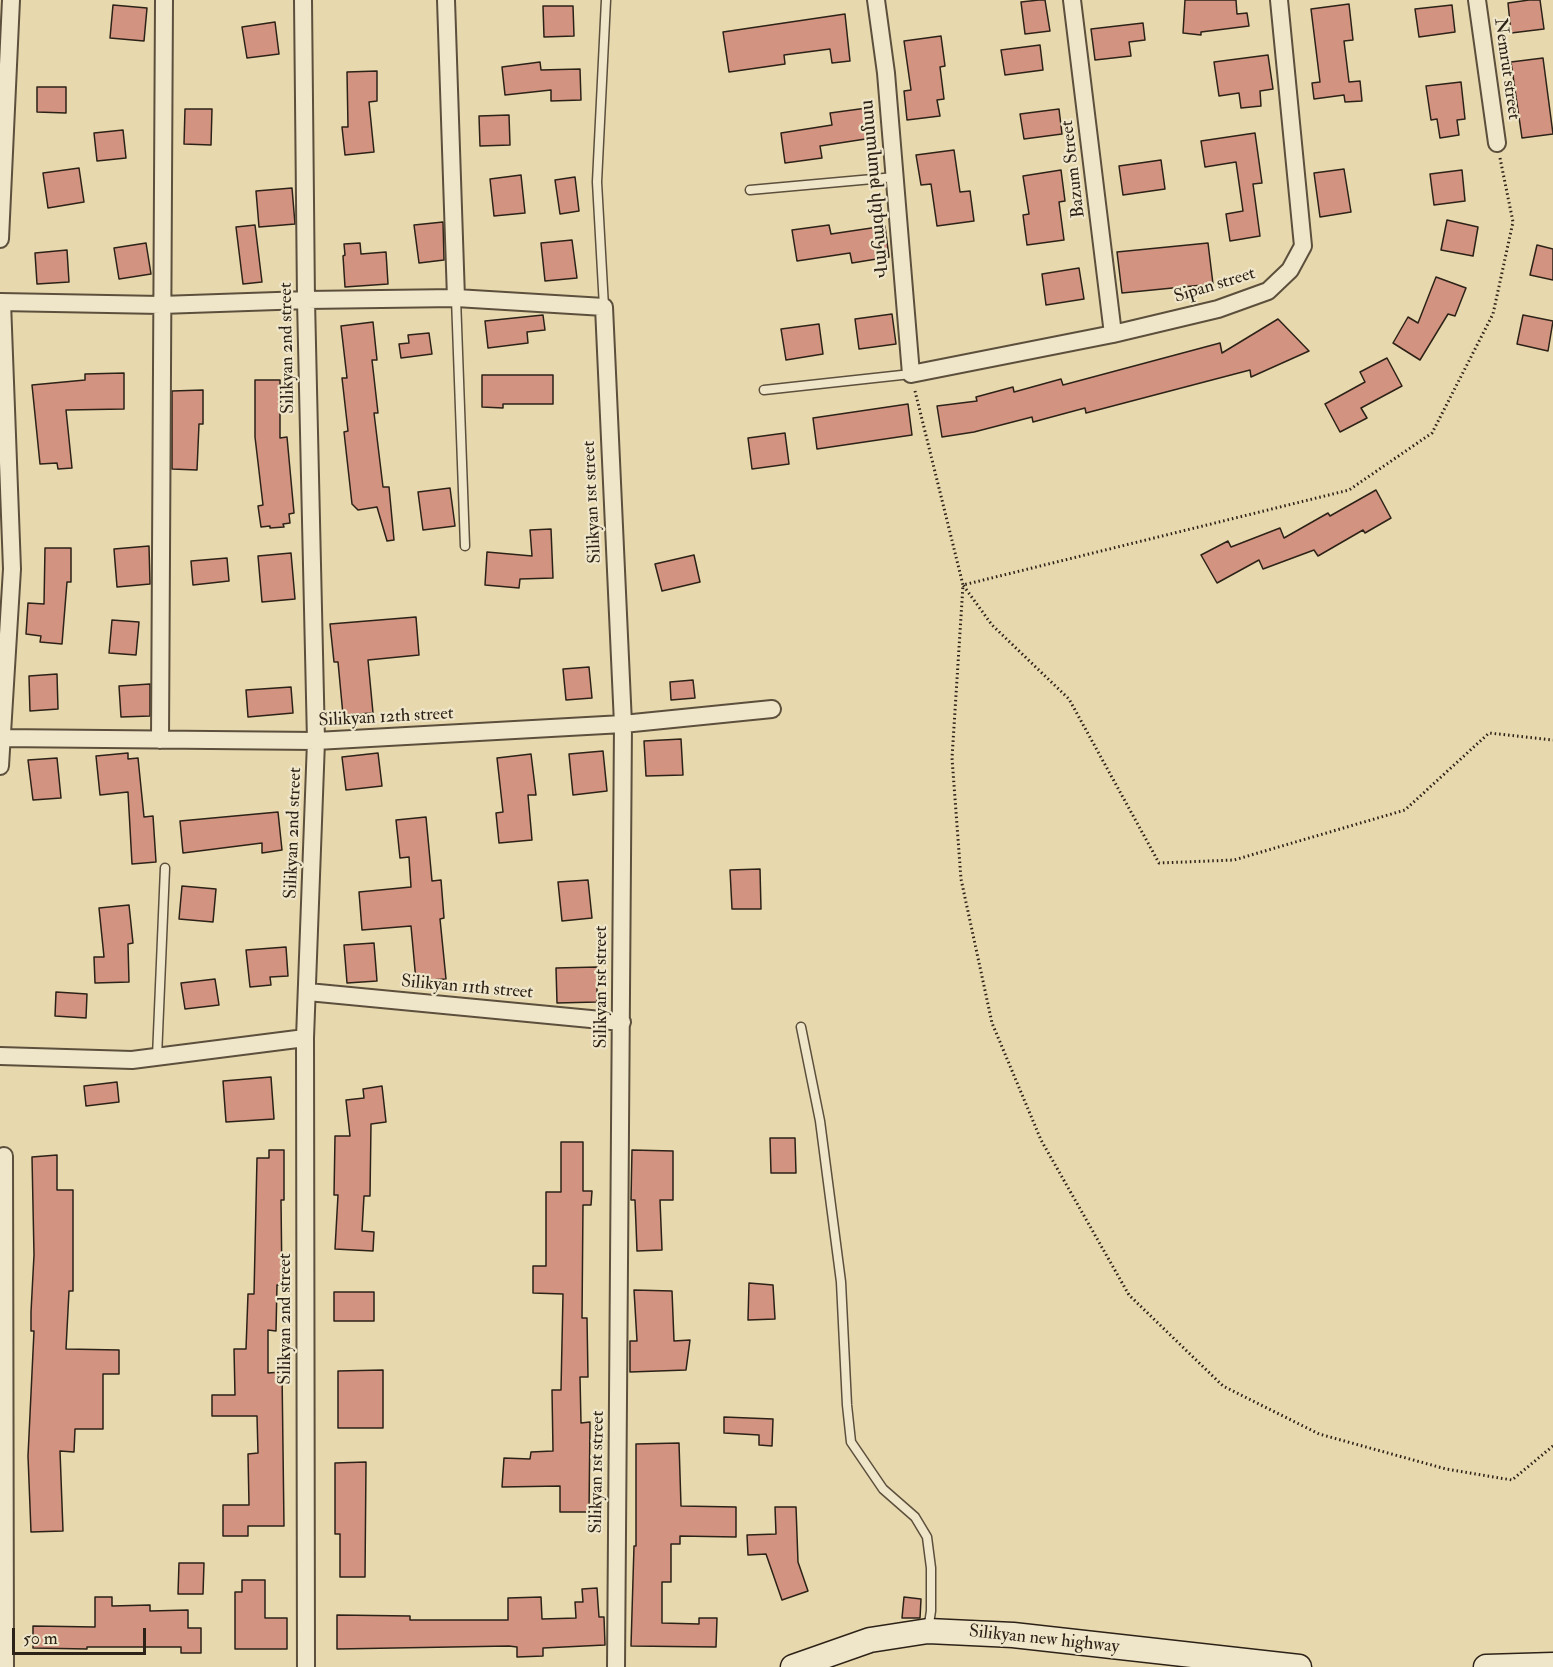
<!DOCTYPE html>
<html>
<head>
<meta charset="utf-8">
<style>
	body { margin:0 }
	#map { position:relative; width:1553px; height:1667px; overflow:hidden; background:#e7d8ae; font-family:"IM FELL Double Pica",serif }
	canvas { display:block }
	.scale { position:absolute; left:12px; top:1628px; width:134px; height:27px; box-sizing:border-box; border:3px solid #2d2217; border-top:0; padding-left:8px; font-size:18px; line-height:21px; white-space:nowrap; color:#2d2217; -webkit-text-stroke:4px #efe6ca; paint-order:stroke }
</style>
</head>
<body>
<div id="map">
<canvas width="1553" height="1667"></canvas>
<div class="scale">50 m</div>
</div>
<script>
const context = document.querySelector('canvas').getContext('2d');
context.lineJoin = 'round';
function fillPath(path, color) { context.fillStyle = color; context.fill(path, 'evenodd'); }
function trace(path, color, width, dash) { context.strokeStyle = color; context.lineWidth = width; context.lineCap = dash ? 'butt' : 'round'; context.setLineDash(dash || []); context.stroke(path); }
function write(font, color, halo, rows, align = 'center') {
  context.font = font + ' "IM FELL Double Pica","Noto Serif Armenian",serif'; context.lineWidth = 4.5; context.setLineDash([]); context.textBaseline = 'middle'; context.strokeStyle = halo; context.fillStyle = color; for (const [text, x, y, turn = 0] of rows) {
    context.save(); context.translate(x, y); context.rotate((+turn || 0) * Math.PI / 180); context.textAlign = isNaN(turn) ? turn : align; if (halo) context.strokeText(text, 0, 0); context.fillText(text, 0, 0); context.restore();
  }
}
const building = new Path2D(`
	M1039 0H1045L1050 31 1025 34 1021 2Z
	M1185 0H1236L1237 14 1247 13 1249 26 1201 32V35L1183 33Z
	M1529 0H1540L1544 29 1511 33 1508 3Z
	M1349 4 1353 40 1344 41 1349 82 1360 81 1362 101 1345 102 1344 95 1314 99 1312 83 1320 82 1311 9Z
	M113 5 147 8 144 41 110 38Z
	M1452 5 1455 32 1419 37 1415 9Z
	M543 6H573L574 36 544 37Z
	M845 14 850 61 832 63 830 49 784 55 785 64 729 72 723 32Z
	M275 22 279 54 247 58 242 27Z
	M1143 23 1145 40 1129 42 1131 56 1095 60 1091 29Z
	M941 36 945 66 940 67 944 99 937 100 940 116 907 120 904 91 911 90 904 41Z
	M1040 45 1043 70 1005 75 1001 50Z
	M1268 55 1273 89 1260 91 1261 106 1241 108 1239 93 1219 96 1214 62Z
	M1543 58 1553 134 1522 138 1511 62Z
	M540 62 541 70 580 69 581 100 551 101V90L505 95 502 67Z
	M377 71V101L369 102 374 152 345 155 342 127H348L347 72Z
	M1461 82 1465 119 1457 120 1459 135 1440 138 1437 119 1431 120 1426 86Z
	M37 87H66V113L37 112Z
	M867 108 872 138 820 146 822 158 785 163 781 133 832 125 830 113Z
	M185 109H212L211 145 184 144Z
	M1059 109 1062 134 1024 139 1020 114Z
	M509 115 510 145 480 146 479 116Z
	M123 130 126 158 97 161 94 133Z
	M1255 133 1262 183 1253 184 1260 236 1230 241 1226 214 1243 211 1236 162 1205 167 1201 141Z
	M954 150 960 192 970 191 974 221 937 226 931 184 921 185 916 155Z
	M1161 160 1165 189 1123 195 1119 166Z
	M79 168 84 202 48 208 43 173Z
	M1344 169 1351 212 1320 217 1314 173Z
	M1061 170 1065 201 1059 202 1064 240 1027 245 1023 215 1029 214 1023 176Z
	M1462 170 1465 201 1434 205 1430 174Z
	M521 175 525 213 494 216 490 179Z
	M575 177 579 211 560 214 555 180Z
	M292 188 295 224 259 227 256 191Z
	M1447 220 1478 227 1473 256 1441 250Z
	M443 222 444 260 419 263 414 225Z
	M255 225 262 282 243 284 236 227Z
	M829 225 831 234 885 226 889 257 852 263 850 253 797 261 792 230Z
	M572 240 577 278 545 281 541 243Z
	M146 243 151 274 119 279 114 248Z
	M360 243 361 254 386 252 388 284 345 287 343 256 345 255 344 244Z
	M1208 243 1213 284 1122 293 1117 252Z
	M1537 245 1553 249V280L1530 275Z
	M67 250 69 282 37 284 35 253Z
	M1079 268 1084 299 1046 305 1042 274Z
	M1436 277 1466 288 1455 316 1448 314 1420 360 1393 343 1408 317 1418 323Z
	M892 314 896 344 859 349 855 319Z
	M543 315 545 330 527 332 528 343 488 348 485 321Z
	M1523 315 1553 321 1548 351 1517 344Z
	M1278 319 1309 351 1251 377 1250 370 1086 413 1085 408 1033 422 1032 417 974 432 942 437 937 406 977 401 976 397 1013 387 1014 392 1061 379 1063 385 1220 343 1222 353Z
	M373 322 377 360H372L378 413H374L383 487H389L394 540 387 541 377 507 358 510 352 504 344 432 348 431 342 378H347L341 326Z
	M819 324 823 354 786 360 781 329Z
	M429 333 432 354 401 358 399 344 409 343 408 335Z
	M1387 358 1402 386 1361 408 1367 418 1340 432 1325 404 1365 382 1360 372Z
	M124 373V409L66 410 72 468 58 469 57 463 40 464 32 385 85 380V374Z
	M482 375H553V404H503V408L482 407Z
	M255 380H280V438L287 437 294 513 289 514 290 523 283 524 284 527 270 528V526L261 527 258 506 263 505 255 437Z
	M203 390V424H199L197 470 172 469V391Z
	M908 404 912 435 817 449 813 418Z
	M785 433 789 464 752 469 748 438Z
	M450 488 455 526 423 530 418 492Z
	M1376 490 1391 518 1365 533 1363 530 1318 556 1314 550 1263 569 1259 560 1217 583 1201 555 1228 541 1231 547 1280 528 1284 538 1328 513 1330 516Z
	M551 529 553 578 520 579 519 588 485 585 487 552 532 556 530 530Z
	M149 546 150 584 117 587 114 549Z
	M45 548H71V582H67L62 644 40 642 41 636 26 634 28 603 44 604Z
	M291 553 295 599 262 602 258 556Z
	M694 555 700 582 662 591 655 564Z
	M227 558 229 581 193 585 191 561Z
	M416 617 419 655 368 660 373 713 343 715 338 662H334L330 624Z
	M112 620 139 622 136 655 109 653Z
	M589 667 592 698 566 700 563 669Z
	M57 674 58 709 30 711 29 676Z
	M693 680 695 698 671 700 670 682Z
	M150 684V716L121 717 119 686Z
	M291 687 293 713 248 717 246 690Z
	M681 739 683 775 646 776 644 741Z
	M603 751 607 791 573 795 569 754Z
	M128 753V759L138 758 144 817 153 816 156 862 132 864 128 792 100 795 96 756Z
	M378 753 382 786 346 790 342 757Z
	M531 754 536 795H528L532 840 499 843 496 813 503 812 497 758Z
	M57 758 61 798 33 800 28 760Z
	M278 812 282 850 262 853V843L183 853 180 821Z
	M426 817 432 881 441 880 444 918 440 919 446 979 416 981 411 926 362 930 359 892 411 887 409 857 400 858 396 820Z
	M760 869 761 909H732L730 870Z
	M588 880 592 918 562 921 558 882Z
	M182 886 216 889 213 922 179 919Z
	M129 905 133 943 128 944 129 982 95 983 94 957H104L99 908Z
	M374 943 377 981 347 983 344 945Z
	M286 947 288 976 270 977 271 985 250 987 246 950Z
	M597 967V1002L557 1003 556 968Z
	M215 979 219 1005 185 1009 181 983Z
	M56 992 87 994 86 1018 55 1016Z
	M271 1077 274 1119 226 1122 223 1081Z
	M117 1082 119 1102 86 1106 84 1086Z
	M382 1086 386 1122 371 1124 370 1196H364L362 1231 374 1232 373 1251 335 1249 338 1195H334L335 1136H350L346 1100 364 1098 363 1089Z
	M770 1138H795L796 1173H771Z
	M561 1142H583V1191H592L591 1205H583L582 1318H587L588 1377H580L581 1423 590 1422 589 1512H560V1486L502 1487 504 1458 530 1459 531 1452 553 1451 552 1390H561L563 1294 533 1293V1266H546V1192H561Z
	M269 1150H284V1200H281L282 1285H277L276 1331 268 1330V1373L282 1372 284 1526H248V1536H223V1505H249L248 1454 258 1453 257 1416H212V1395H235L234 1349H246L248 1294H254L257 1158H269Z
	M632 1150 673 1151V1200H660L662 1250 637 1251 635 1200H631Z
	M57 1155V1190H73V1291H69L66 1349 119 1350V1374H103V1429H75L74 1452 60 1451 63 1531 31 1532 28 1456 34 1331H31V1312L34 1255 32 1157Z
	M749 1283 773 1285 775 1319 748 1320Z
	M634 1290 672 1291 674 1341 690 1340 686 1370 630 1372V1341H637Z
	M334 1292H374V1321H334Z
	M383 1370V1428H338V1371Z
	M724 1417 773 1419 772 1446 759 1445V1435L724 1433Z
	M679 1443 681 1506 736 1507V1537L680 1536V1544H671V1582H662V1623L699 1624V1618H717L716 1647 631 1646 634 1546H636V1444Z
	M366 1462 365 1577H340V1534H335V1463Z
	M775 1507H796L798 1562 808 1591 782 1600 766 1554 748 1555 747 1535 776 1534Z
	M179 1563H204L203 1594H178Z
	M242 1580H265V1618H287V1649H235V1592H242Z
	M597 1588 599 1617H604L605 1645 543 1648V1656L517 1657V1647L509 1646 337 1649V1615L410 1616V1620H508V1598L541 1597 542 1619 576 1618 575 1602H583L582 1589Z
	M95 1597H112V1606L150 1605V1611L188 1610V1628H201V1653H181V1647H87V1649L33 1648V1626L95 1627Z
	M904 1597 921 1599 920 1618H902Z`);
fillPath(building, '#d29480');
trace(building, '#2d2217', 1.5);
const lane = new Path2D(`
	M750 190 895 177
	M456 298 465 546
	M604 307 597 182 606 0
	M764 390 911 374
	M801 1027 820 1121 841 1282 847 1405 851 1442 883 1489 915 1517 927 1537 931 1568V1611L928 1630
	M157 1057 165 868`);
const street = new Path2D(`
	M303 0 306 300 316 741 305 1038 306 1667
	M446 0 456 298
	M876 0 886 73 911 374 1113 334 1218 309 1268 291 1290 270 1303 246 1279 0
	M1072 0 1113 334
	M1477 0 1497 143
	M0 239 11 0
	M0 302 161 305 306 300 456 298 604 307 623 724 616 1667
	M0 738 316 741 623 724 772 709
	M160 740 164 0
	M0 766 12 569 2 302
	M308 992 622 1022
	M0 1056 132 1060 305 1038
	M4 1156 5 1667`);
const secondary = new Path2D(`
	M793 1667 870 1640 928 1631 1013 1635 1299 1667
	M1486 1667 1553 1665`);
trace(lane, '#5c503d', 11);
trace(street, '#5c503d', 20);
trace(secondary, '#2d2217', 27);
trace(new Path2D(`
	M1500 158 1513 222 1493 314 1432 433 1349 490 963 585 992 625 1069 699 1159 863 1234 860 1405 810 1489 733 1553 740
	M915 391 963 585 952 758 961 879 992 1023 1041 1140 1129 1295 1223 1386 1319 1434 1446 1469 1512 1480 1553 1446`), '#2d2217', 3, [1.5, 3]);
trace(lane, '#efe6ca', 8);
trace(street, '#efe6ca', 16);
trace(secondary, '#efe6ca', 24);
write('18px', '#2d2217', '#efe6ca', [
	["Nemrut street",1506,69,82],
	["Bazum Street",1074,169,-97],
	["Վահագնի թաղամաս",876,189,-95],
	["Sipan street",1215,286,-17],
	["Silikyan 2nd street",288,348,-91],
	["Silikyan 1st street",593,502,-93],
	["Silikyan 12th street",386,718,-3],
	["Silikyan 2nd street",294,833,-88],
	["Silikyan 1st street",602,987,-90],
	["Silikyan 11th street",467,988,5],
	["Silikyan 2nd street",286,1319,-90],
	["Silikyan 1st street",598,1472,-89],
	["Silikyan new highway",1044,1640,6]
]);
</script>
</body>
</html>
